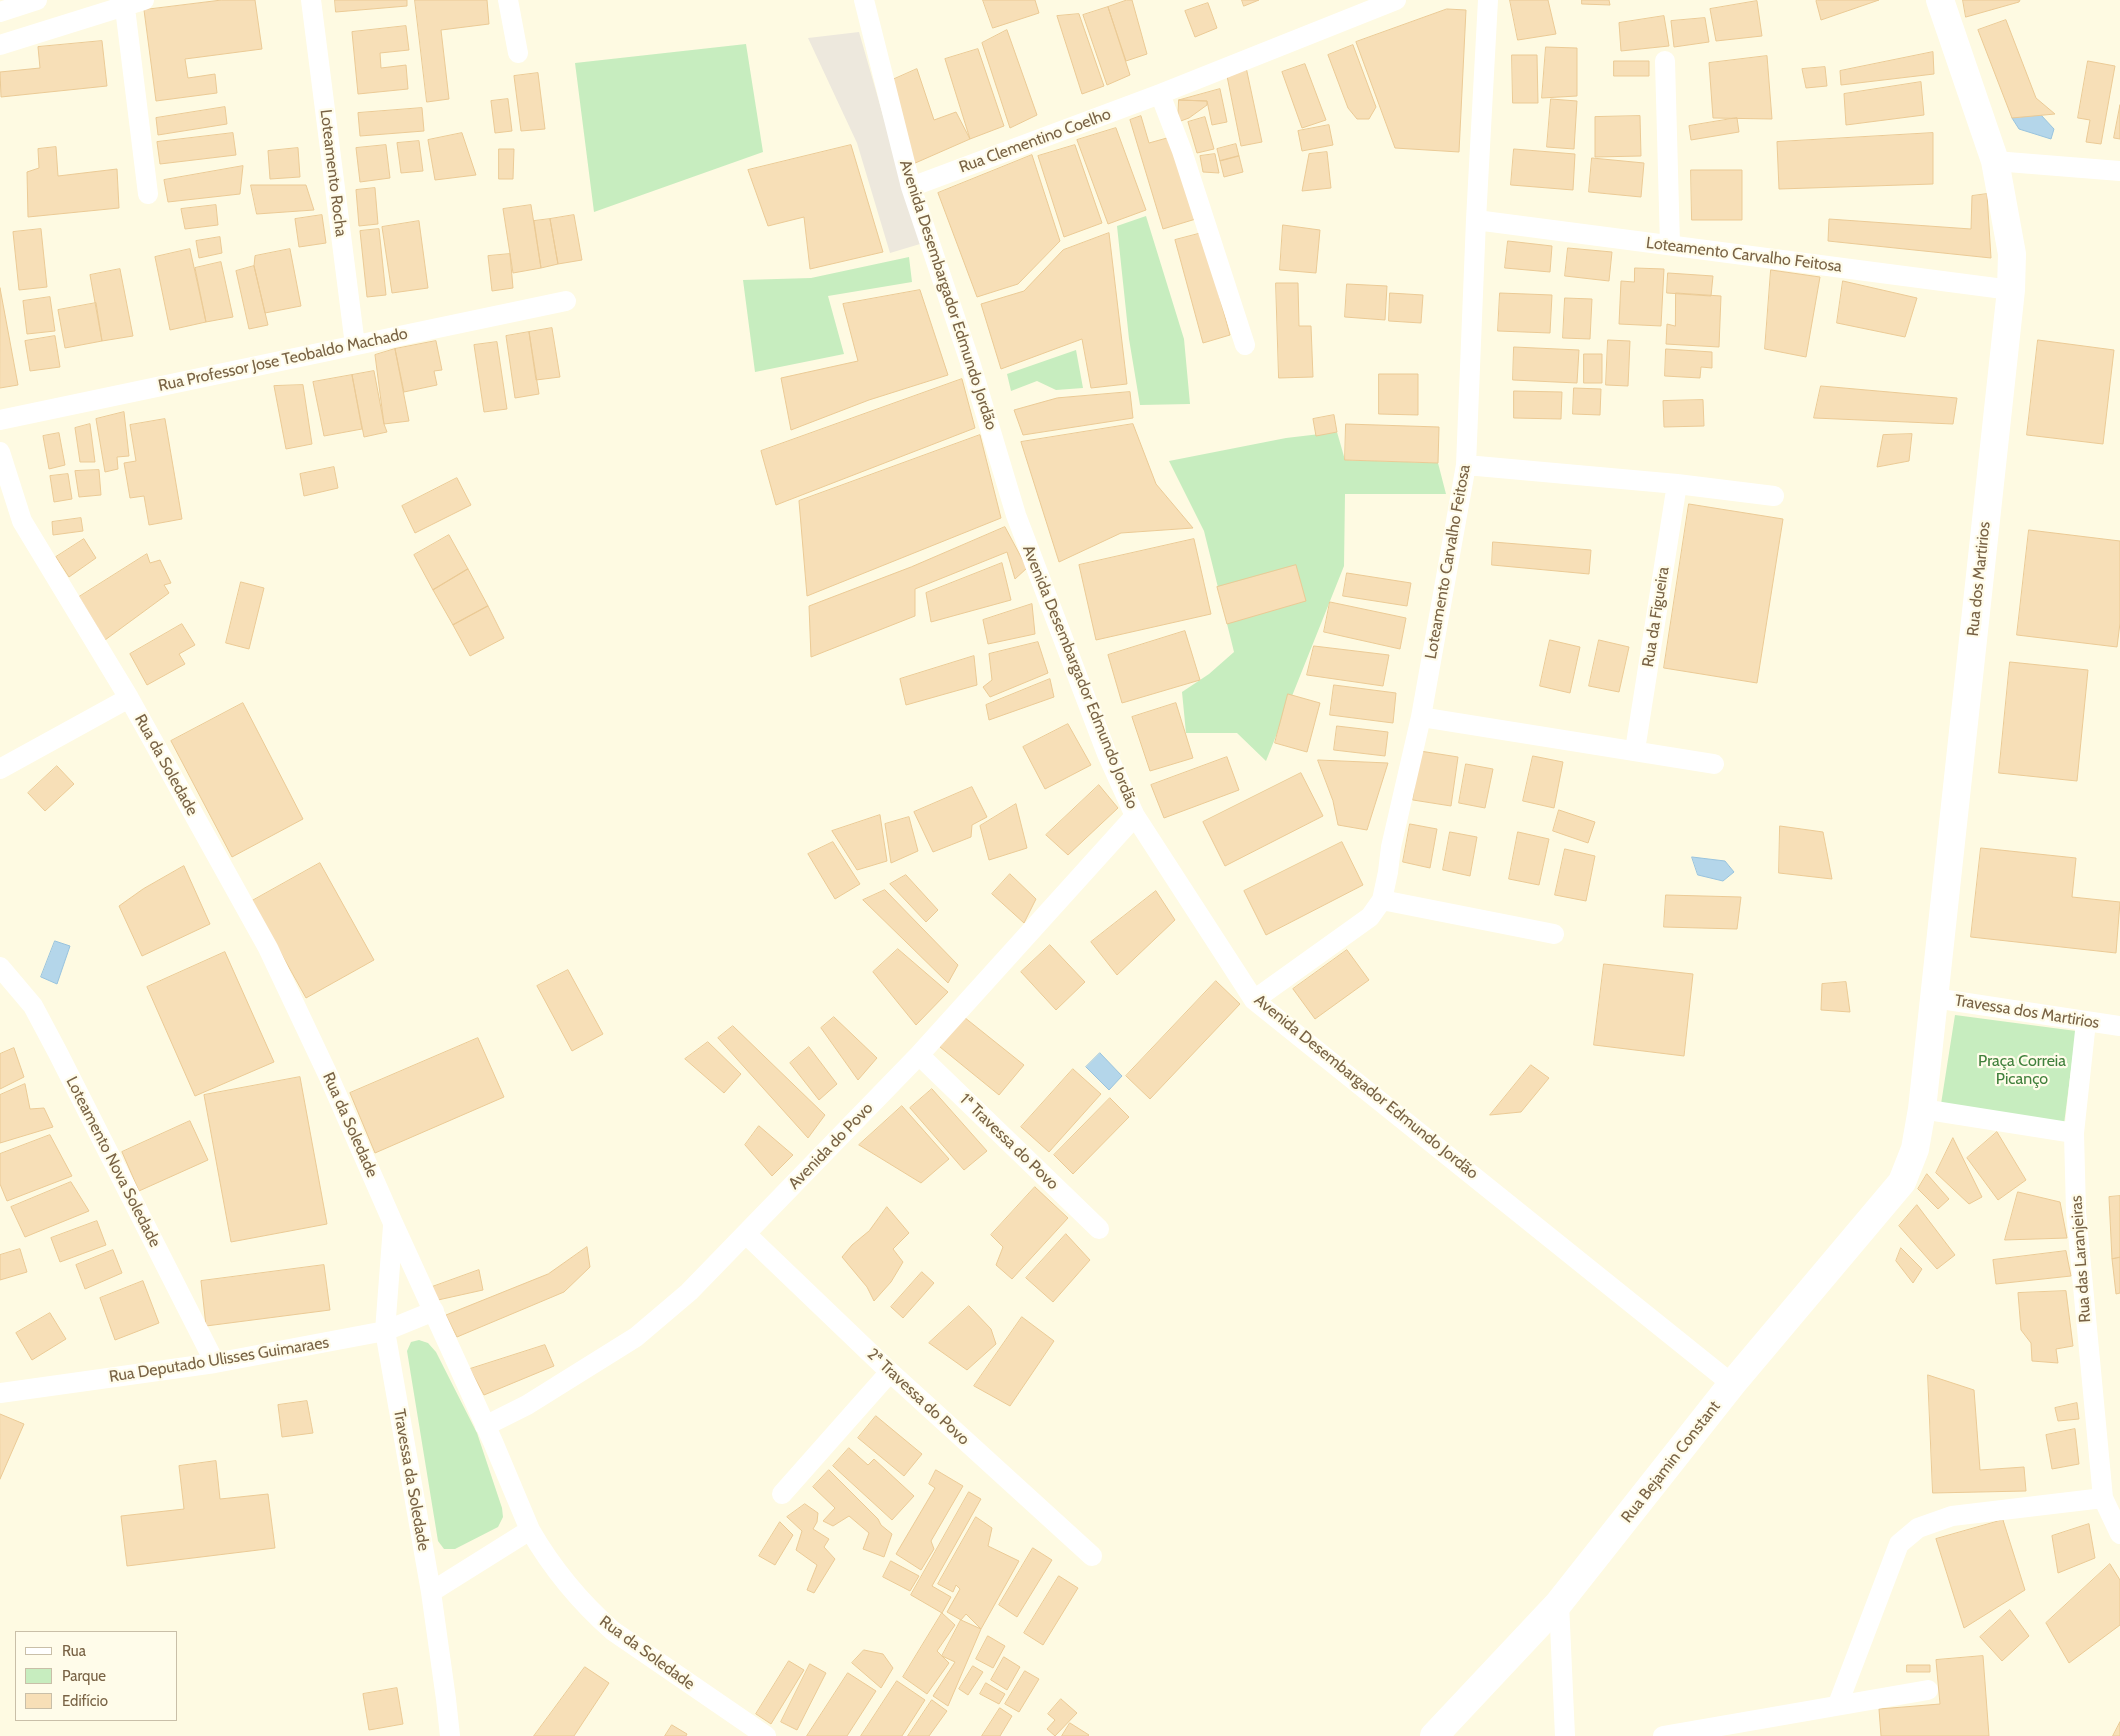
<!DOCTYPE html>
<html>
<head>
<meta charset="utf-8">
<style>
	body { margin:0 }
	#map { position:relative; width:2120px; height:1736px; overflow:hidden; background:#fefae2; font-family:Cabin,sans-serif }
	canvas { display:block }
	.legend { position:absolute; left:15px; top:1631px; width:162px; height:90px; box-sizing:border-box; background:#fffcea; border:1px solid #c9bfa8; margin:0; padding:6px 9px; list-style:none; font-size:15px; color:#796345 }
	.legend li { display:flex; align-items:center; gap:10px; height:25px }
	.legend b { width:25px; border:1px solid #c9bfa8 }
</style>
</head>
<body>
<div id="map">
<canvas width="2120" height="1736"></canvas>
<ul class="legend">
<li><b style="height:6px;background:#fff"></b>Rua</li>
<li><b style="height:14px;background:#c7edbf"></b>Parque</li>
<li><b style="height:14px;background:#f7dfb7"></b>Edifício</li>
</ul>
</div>
<script>
const context = document.querySelector('canvas').getContext('2d');
context.lineJoin = 'round';
function fillPath(path, color) { context.fillStyle = color; context.fill(path, 'evenodd'); }
function trace(path, color, width, dash) { context.strokeStyle = color; context.lineWidth = width; context.lineCap = dash ? 'butt' : 'round'; context.setLineDash(dash || []); context.stroke(path); }
function write(font, color, halo, rows, align = 'center') {
  context.font = font + ' Cabin,sans-serif'; context.lineWidth = 4.5; context.setLineDash([]); context.textBaseline = 'middle'; context.strokeStyle = halo; context.fillStyle = color; for (const [text, x, y, turn = 0] of rows) {
    context.save(); context.translate(x, y); context.rotate((+turn || 0) * Math.PI / 180); context.textAlign = isNaN(turn) ? turn : align; if (halo) context.strokeText(text, 0, 0); context.fillText(text, 0, 0); context.restore();
  }
}
fillPath(new Path2D(`
	M859 32 920 244 890 253 857 143 808 38Z`), '#ede8dd');
fillPath(new Path2D(`
	M746 44 763 152 594 212 575 63Z
	M1146 216 1184 339 1190 404 1140 405 1129 339 1117 226Z
	M909 257 912 282 828 296 844 354 755 372 743 280 811 278Z
	M1076 350 1083 388 1056 390 1037 381 1011 391 1007 374Z
	M1337 432 1345 460 1438 463 1446 494H1345L1344 566 1266 761 1237 733H1186L1182 692 1209 674 1234 652 1204 531 1169 461 1286 438Z
	M1955 1015 2076 1031 2064 1124 1941 1104Z
	M419 1340 428 1343 436 1352 477 1433 502 1508 503 1517 498 1527 455 1549H444L438 1541 407 1351 411 1342Z`), '#c7edbf');
const water = new Path2D(`
	M2041 115 2054 129 2051 139 2019 129 2012 118Z
	M1692 857 1725 861 1734 872 1723 881 1698 875Z
	M55 941 70 946 57 984 41 977Z
	M1100 1053 1122 1076 1109 1090 1086 1067Z`);
fillPath(water, '#b4d6ea');
trace(water, '#99c3dd', 1);
const building = new Path2D(`
	M222 0H255L262 49 185 59 188 78 215 74 217 93 156 101 144 10Z
	M335 0H407V6L336 12Z
	M415 0H487L489 24 441 30 449 99 427 102Z
	M983 0H1035L1039 13 993 28Z
	M1127 0H1132L1147 54 1126 61 1108 7Z
	M1242 0H1259L1244 6Z
	M1510 0H1548L1556 34 1518 40Z
	M1582 0H1609L1610 5 1582 4Z
	M1818 0H1879L1821 20 1816 1Z
	M1963 0H2020L2019 2 1966 17Z
	M1757 1 1762 36 1716 41 1710 9Z
	M1208 3 1217 28 1195 37 1185 11Z
	M1108 7 1130 75 1107 85 1083 15Z
	M1447 9 1466 10 1459 152 1395 148 1356 42Z
	M1079 14 1104 86 1082 94 1057 16Z
	M1664 16 1669 46 1621 51 1619 23Z
	M1705 18 1709 42 1674 47 1671 21Z
	M2006 20 2036 98 2055 114 2012 118 1978 30Z
	M406 26 409 50 380 53 381 68 406 65 408 89 358 94 352 32Z
	M1007 30 1037 115 1010 128 982 43Z
	M102 41 107 86 1 97 0 72 40 68 38 47Z
	M1353 45 1376 107 1369 119H1357L1348 108 1328 55Z
	M1546 47 1577 48V96L1542 98Z
	M978 49 1004 126 970 139 945 59Z
	M1933 52 1934 74 1841 85 1840 71Z
	M1512 55H1537L1538 103H1513Z
	M1767 56 1772 119 1713 118 1709 63Z
	M1614 61H1649V76H1614Z
	M2088 61 2115 66 2101 144 2086 142 2090 120 2078 118Z
	M1305 64 1326 120 1302 128 1282 72Z
	M1246 67 1262 142 1241 146 1226 71Z
	M1825 67 1827 86 1806 88 1802 69Z
	M917 69 934 120 956 112 970 139 913 164 890 81Z
	M538 73 545 129 521 131 514 76Z
	M1921 82 1924 115 1846 125 1844 94Z
	M1220 89 1227 122 1212 125 1207 101 1179 100Z
	M508 99 512 131 495 133 491 101Z
	M1551 99 1577 101 1574 149 1547 147Z
	M1179 100 1207 101V105L1189 118 1178 122Z
	M2120 105V139L2114 138Z
	M225 107 227 124 158 135 156 118Z
	M422 108 424 131 360 136 358 113Z
	M1141 116 1149 143 1174 136 1199 218 1163 229 1130 120Z
	M1640 116 1641 156 1595 157V117Z
	M1205 117 1214 149 1197 153 1188 122Z
	M1737 118 1739 132 1691 140 1689 126Z
	M1329 125 1333 145 1302 151 1298 131Z
	M1116 128 1146 210 1108 224 1077 140Z
	M233 133 236 155 160 164 157 142Z
	M462 133 476 175 435 180 428 140Z
	M1933 133V184L1779 189 1777 142Z
	M419 141 423 171 401 173 397 143Z
	M1236 144 1239 156 1220 161 1217 149Z
	M386 145 390 178 360 182 356 148Z
	M851 145 883 252 810 269 804 217 768 226 748 170Z
	M1075 145 1102 223 1064 237 1038 156Z
	M56 147 58 176 117 169 119 208 28 217 27 172 39 168 38 149Z
	M298 148 300 177 270 179 268 151Z
	M499 149H514L513 179H499Z
	M1514 149 1575 154 1573 190 1511 185Z
	M1327 152 1331 188 1302 191 1309 154Z
	M1215 154 1219 173 1203 172 1200 156Z
	M1032 155 1060 241 1018 284 977 297 938 193Z
	M1239 156 1243 172 1224 177 1220 161Z
	M1592 158 1644 163 1641 197 1589 192Z
	M243 166 240 194 168 202 164 180Z
	M1691 170H1742V220H1692Z
	M251 185H306L314 210 257 214Z
	M375 188 378 224 359 226 356 190Z
	M1987 194 1991 258 1828 241 1829 219 1971 229 1972 196Z
	M216 205 218 225 185 229 181 209Z
	M531 205 541 268 513 273 503 209Z
	M322 215 326 243 299 247 295 219Z
	M574 215 582 260 558 264 550 219Z
	M550 219 558 264 541 268 534 221Z
	M419 221 428 288 392 293 382 227Z
	M1283 225 1320 230 1316 273 1280 270Z
	M41 229 47 287 19 290 13 232Z
	M379 229 386 295 367 297 360 231Z
	M1109 233 1127 384 1091 388 1082 339 1001 369 981 304 1024 291 1063 250Z
	M1202 233 1230 335 1203 343 1175 240Z
	M220 237 222 253 199 258 196 241Z
	M1508 241 1552 246 1550 272 1505 268Z
	M1568 248 1612 252 1609 281 1565 276Z
	M190 249 206 322 170 330 155 257Z
	M290 249 301 306 265 313 254 266 255 256Z
	M510 254 513 288 492 291 488 256Z
	M221 262 233 317 206 322 195 268Z
	M254 266 268 325 249 329 236 271Z
	M1635 268 1664 269 1661 326 1619 324 1621 281 1634 282Z
	M120 269 133 336 102 341 90 275Z
	M1771 270 1820 277 1806 357 1765 349Z
	M1668 273 1713 276 1711 296 1667 293Z
	M1843 281 1917 298 1905 337 1837 323Z
	M1276 283H1298L1299 326H1311L1313 377 1279 378Z
	M1347 284 1387 286 1385 320 1345 317Z
	M0 288 18 385 0 388Z
	M920 290 948 375 869 400 791 430 781 378 858 361 843 304Z
	M1390 293 1423 295 1421 323 1389 321Z
	M1500 293 1552 295 1550 333 1498 331Z
	M1676 293 1721 296 1719 347 1666 344 1667 324 1675 326Z
	M50 297 55 331 27 334 23 301Z
	M1565 298 1592 299 1590 339 1563 338Z
	M96 303 102 341 65 348 58 310Z
	M552 328 560 377 536 380 529 332Z
	M529 332 539 394 515 398 506 336Z
	M55 336 60 367 30 371 25 341Z
	M1608 340 1630 341 1628 386 1606 385Z
	M2038 340 2114 350 2103 444 2027 435Z
	M436 341 442 370 434 371 437 385 404 392 395 349Z
	M497 342 507 409 484 412 474 345Z
	M1514 347 1579 350 1577 383 1513 380Z
	M395 349 409 421 384 424 375 355Z
	M1666 349 1712 352V368L1701 367 1700 378 1665 376Z
	M1584 354H1602V383H1584Z
	M374 371 384 424 387 432 364 437 352 375Z
	M1379 374H1418V415L1379 414Z
	M352 375 362 429 324 436 313 382Z
	M962 379 975 428 776 505 761 451Z
	M303 385 312 444 286 449 274 386Z
	M1821 386 1957 398 1953 424 1814 418Z
	M1574 388 1601 389 1600 415 1573 414Z
	M1514 391 1562 392 1561 419 1514 418Z
	M1130 392 1133 418 1023 435 1014 410 1057 398Z
	M1703 400 1704 426 1664 427 1663 401Z
	M124 412 129 456 117 457 118 469 105 472 96 419Z
	M1334 415 1337 432 1316 436 1313 419Z
	M165 419 182 519 149 525 144 496 130 498 124 463 136 461 130 425Z
	M90 424 95 462H80L75 428Z
	M1133 424 1156 484 1193 528 1121 533 1059 562 1021 442Z
	M1346 424 1439 427 1438 463 1345 460Z
	M59 433 65 465 49 469 43 436Z
	M1912 434 1909 461 1877 467 1883 435Z
	M980 435 1001 518 807 596 799 501Z
	M334 467 338 488 304 496 300 474Z
	M99 470 101 495 79 497 75 471Z
	M68 474 72 499 54 502 50 476Z
	M457 478 471 505 415 533 402 506Z
	M1689 504 1783 519 1757 683 1664 668Z
	M81 518 83 531 53 535 52 522Z
	M1005 527 1027 568 1015 579 1007 552 915 589V616L811 657 809 606 911 567Z
	M2029 530 2120 541V623L2117 647 2017 635Z
	M449 535 468 569 433 590 414 555Z
	M84 539 96 558 69 577 56 557Z
	M1194 539 1211 614 1096 640 1079 565Z
	M1493 542 1591 550 1589 574 1492 565Z
	M147 554 150 563 160 560 171 583 164 585 169 593 105 640 79 597Z
	M1002 563 1011 600 931 622 926 593Z
	M1296 565 1306 601 1227 624 1217 587Z
	M468 569 488 606 453 625 433 590Z
	M1347 573 1411 583 1407 606 1343 596Z
	M241 582 264 588 249 649 226 643Z
	M1330 602 1406 618 1400 649 1324 632Z
	M1032 604 1035 634 988 644 983 620Z
	M488 606 504 638 470 656 453 625Z
	M182 624 195 645 179 654 185 664 147 685 130 654Z
	M1185 631 1200 680 1122 703 1108 655Z
	M1550 640 1580 647 1570 693 1540 686Z
	M1599 640 1629 647 1619 692 1589 686Z
	M1038 642 1048 673 990 697 983 687 992 680 989 654Z
	M1314 646 1389 655 1383 686 1307 675Z
	M974 656 977 685 906 705 900 679Z
	M2010 662 2088 670 2077 781 1999 773Z
	M1050 679 1054 697 989 720 986 705Z
	M1334 685 1396 693 1393 723 1330 715Z
	M1288 694 1320 703 1307 752 1275 743Z
	M243 703 303 819 232 857 171 741Z
	M1176 703 1193 758 1150 771 1132 717Z
	M1068 724 1091 765 1045 789 1023 747Z
	M1337 726 1388 732 1385 756 1334 750Z
	M1420 751 1458 757 1451 806 1413 800Z
	M1533 756 1563 762 1554 808 1523 801Z
	M1227 757 1239 790 1164 818 1151 785Z
	M1318 760 1388 763 1367 830 1338 825 1333 801Z
	M1466 764 1493 769 1485 808 1459 803Z
	M57 766 74 784 45 811 28 793Z
	M1301 773 1323 816 1225 866 1203 822Z
	M1099 785 1118 808 1068 855 1046 835Z
	M972 787 987 817 972 825 971 837 933 852 914 812Z
	M1016 804 1027 848 989 860 980 826Z
	M1559 810 1595 822 1588 843 1553 831Z
	M880 815 887 861 857 870 832 831Z
	M909 817 918 851 891 863 885 824Z
	M1410 824 1437 829 1430 868 1403 862Z
	M1780 826 1823 832 1832 879 1779 873Z
	M1450 832 1477 837 1470 876 1443 870Z
	M1518 832 1549 839 1539 885 1509 879Z
	M833 842 860 884 835 899 808 854Z
	M1342 842 1363 885 1266 935 1244 891Z
	M1981 848 2076 858 2072 897 2120 902 2116 953 1971 937Z
	M1565 849 1595 856 1586 901 1555 895Z
	M320 863 374 960 306 998 252 901Z
	M184 866 210 924 142 956 119 906 143 889Z
	M1010 874 1036 899 1024 923 992 894Z
	M906 875 938 910 926 922 890 884Z
	M885 890 958 965 948 983 863 900Z
	M1156 891 1175 920 1117 975 1091 942Z
	M1666 895 1741 897 1737 929 1664 927Z
	M1050 945 1085 982 1056 1010 1021 972Z
	M898 949 948 992 916 1025 873 972Z
	M1347 950 1369 980 1315 1019 1293 989Z
	M225 952 274 1062 195 1096 147 987Z
	M1604 964 1693 974 1684 1056 1594 1045Z
	M568 970 603 1034 572 1051 537 986Z
	M1216 981 1240 1004 1150 1099 1126 1076Z
	M1846 982 1850 1012 1821 1010 1822 984Z
	M834 1017 877 1058 858 1080 821 1028Z
	M964 1017 1024 1065 999 1095 940 1047Z
	M733 1026 825 1115 808 1138 718 1038Z
	M478 1038 504 1097 375 1153 350 1093Z
	M708 1042 741 1074 724 1093 685 1059Z
	M809 1047 837 1084 819 1100 790 1063Z
	M14 1048 24 1077 0 1089V1054Z
	M1531 1065 1549 1078 1521 1112 1490 1115Z
	M1073 1069 1101 1094 1049 1152 1021 1127Z
	M300 1077 327 1224 231 1242 204 1095Z
	M25 1084 30 1109 44 1108 53 1127 0 1143V1095Z
	M932 1089 987 1151 964 1170 910 1108Z
	M1110 1098 1129 1117 1073 1174 1054 1155Z
	M902 1106 949 1159 921 1183 859 1145Z
	M190 1121 208 1160 139 1191 122 1152Z
	M759 1126 793 1155 772 1176 745 1145Z
	M1997 1132 2026 1180 1998 1200 1967 1158Z
	M50 1135 72 1176 7 1201 0 1184V1154Z
	M1953 1138 1982 1197 1969 1204 1936 1173Z
	M1927 1174 1949 1199 1938 1209 1918 1189Z
	M71 1182 89 1211 25 1237 11 1207Z
	M1035 1187 1068 1218 1012 1279 996 1265 1003 1247 991 1235Z
	M2018 1192 2060 1202 2067 1238 2005 1240Z
	M2120 1196V1257L2112 1259 2109 1197Z
	M1917 1205 1955 1255 1937 1269 1899 1226Z
	M887 1207 909 1233 893 1249 903 1262 891 1282 874 1301 867 1287 842 1257 852 1245 869 1231Z
	M97 1221 106 1245 60 1262 51 1238Z
	M1066 1234 1090 1260 1053 1302 1026 1278Z
	M587 1247 590 1267 564 1292 457 1337 446 1315 548 1274Z
	M1901 1248 1922 1269 1913 1283 1896 1261Z
	M20 1249 27 1272 0 1280V1255Z
	M113 1250 122 1273 85 1289 76 1265Z
	M2066 1251 2071 1276 1996 1284 1993 1260Z
	M2120 1258V1293L2116 1294 2112 1259Z
	M324 1265 330 1310 206 1326 201 1281Z
	M479 1270 483 1290 438 1300 432 1287Z
	M922 1272 934 1283 903 1318 891 1307Z
	M143 1281 159 1323 115 1340 100 1298Z
	M2066 1291 2073 1346 2056 1349 2058 1363 2032 1361 2031 1343 2021 1330 2018 1293Z
	M969 1306 991 1329 996 1344 967 1370 929 1343Z
	M50 1313 66 1339 32 1360 16 1333Z
	M1022 1317 1054 1341 1010 1406 974 1386Z
	M545 1345 554 1366 484 1395 470 1369Z
	M1928 1375 1974 1390 1980 1470 2024 1467 2026 1491 1933 1493Z
	M307 1401 313 1433 282 1437 278 1405Z
	M2077 1403 2079 1419 2058 1421 2055 1408Z
	M0 1414 24 1424 0 1479Z
	M876 1416 922 1454 904 1476 858 1438Z
	M2075 1429 2079 1464 2052 1469 2046 1435Z
	M849 1448 868 1465 874 1459 914 1496 892 1520 833 1466Z
	M216 1461 220 1499 268 1494 275 1548 127 1566 121 1516 184 1509 179 1466Z
	M829 1470 878 1519 881 1525 892 1534 884 1557 863 1549 869 1533 849 1516 833 1526 823 1521 835 1508 813 1487Z
	M936 1470 963 1486 931 1541 934 1549 921 1570 896 1554 935 1488 929 1484Z
	M969 1492 981 1499 932 1586 951 1597 942 1613 911 1595Z
	M805 1504 818 1513 817 1522 813 1529 829 1539 824 1547 835 1559 814 1593 807 1590 817 1565 796 1550 802 1531 787 1517Z
	M976 1517 992 1528 988 1546 1019 1561 981 1629 966 1614 961 1620 947 1612 960 1589 956 1585 953 1592 938 1584Z
	M2003 1520 2025 1590 1964 1628 1936 1539Z
	M780 1522 793 1535 775 1565 759 1556Z
	M2089 1524 2095 1558 2058 1573 2052 1536Z
	M1033 1548 1052 1560 1017 1617 999 1605Z
	M891 1561 919 1576 910 1591 883 1577Z
	M2110 1564 2120 1580V1625L2069 1663 2046 1623Z
	M1059 1576 1078 1588 1043 1645 1024 1633Z
	M2010 1610 2029 1636 2002 1661 1980 1637Z
	M942 1613 955 1625 937 1651 949 1663 927 1694 903 1677Z
	M961 1620 981 1629 948 1706 933 1696 955 1662 942 1656Z
	M988 1636 1005 1646 993 1668 976 1659Z
	M864 1650 883 1654 893 1668 881 1688 852 1663Z
	M1983 1656 1989 1736H1881L1879 1709 1940 1704 1936 1660Z
	M1004 1657 1020 1667 1007 1690 991 1680Z
	M789 1661 804 1670 771 1724 756 1714Z
	M810 1664 826 1673 797 1730 781 1722Z
	M1907 1665H1930V1672H1907Z
	M973 1666 983 1672 968 1695 959 1689Z
	M585 1667 609 1683 574 1736H534Z
	M1025 1671 1039 1679 1019 1712 1005 1704Z
	M848 1673 876 1691 847 1736H807Z
	M897 1681 925 1700 902 1736H861Z
	M986 1683 1005 1694 999 1704 980 1694Z
	M397 1688 403 1724 369 1730 363 1694Z
	M1061 1699 1077 1713 1055 1736 1047 1729 1055 1720 1048 1714Z
	M932 1700 947 1711 929 1736H908Z
	M1000 1708 1012 1716 1000 1736H982Z
	M2120 1722V1736H2113Z
	M1070 1723 1089 1735 1088 1736H1062Z
	M672 1725 687 1734 686 1736H665Z`);
fillPath(building, '#f7dfb7');
trace(building, '#ebca95', 1);
trace(new Path2D(`
	M124 0 148 194
	M311 0 355 345
	M508 0 518 53
	M864 0 911 187 970 362 1016 515 1107 754 1135 816 1254 1000 1732 1384
	M0 12 37 0
	M0 45 144 0
	M1665 61 1670 245
	M1160 94 1182 151 1245 345
	M1995 161 2120 171
	M911 187 1160 94 1396 0
	M1476 220 2011 290
	M0 420 566 301
	M0 452 22 521 129 698 268 948 329 1077 393 1223 493 1442 530 1530C552 1568 580 1602 613 1631L766 1736
	M1466 465 1677 484 1774 496
	M1421 717 1714 764
	M1635 750 1677 484
	M0 769 129 698
	M1382 900 1554 934
	M0 967 33 1006 58 1053 215 1363
	M1934 998 2120 1026
	M1254 1000 1370 917 1382 900 1388 872 1391 847 1421 717 1466 465 1476 220 1488 0
	M2086 1022 2074 1133 2076 1212 2103 1498 2120 1534
	M919 1055 1099 1229
	M1922 1109 2074 1133
	M393 1226 385 1331 431 1592 446 1699 450 1736
	M746 1234 890 1372 1092 1556
	M0 1393 215 1363 385 1331 434 1311
	M485 1426 527 1405 636 1337 689 1292 919 1055 1135 816
	M782 1494 890 1372
	M431 1592 530 1530
	M1559 1603 1565 1736
	M1838 1704 1899 1544 1918 1528 1952 1516 2103 1498
	M1663 1736 1928 1690`), '#fff', 20);
trace(new Path2D(`
	M1434 1736 1559 1603 1732 1384 1902 1182 1915 1149 1922 1109 2011 290 2012 254 1995 161 1940 0`), '#fff', 28);
write('16px', '#796345', '#fffcea', [
	["Rua Clementino Coelho",1035,141,-20],
	["Loteamento Rocha",333,173,83],
	["Loteamento Carvalho Feitosa",1744,255,7],
	["Avenida Desembargador Edmundo Jordão",948,295,72],
	["Rua Professor Jose Teobaldo Machado",283,360,-12],
	["Loteamento Carvalho Feitosa",1448,562,-80],
	["Rua dos Martirios",1979,579,-84],
	["Rua da Figueira",1656,617,-81],
	["Avenida Desembargador Edmundo Jordão",1080,677,68],
	["Rua da Soledade",166,765,61],
	["Travessa dos Martirios",2027,1012,9],
	["Avenida Desembargador Edmundo Jordão",1366,1087,39],
	["Rua da Soledade",350,1125,66],
	["1ª Travessa do Povo",1009,1142,44],
	["Avenida do Povo",831,1146,-46],
	["Loteamento Nova Soledade",113,1162,63],
	["Rua das Laranjeiras",2081,1259,-94],
	["Rua Deputado Ulisses Guimaraes",219,1360,-9],
	["2ª Travessa do Povo",918,1397,43],
	["Rua Bejamin Constant",1671,1462,-52],
	["Travessa da Soledade",411,1480,80],
	["Rua da Soledade",647,1653,36]
]);
write('16px', '#41803c', '#fffcea', [
	["Praça Correia",2022,1061],
	["Picanço",2022,1079]
]);
</script>
</body>
</html>
